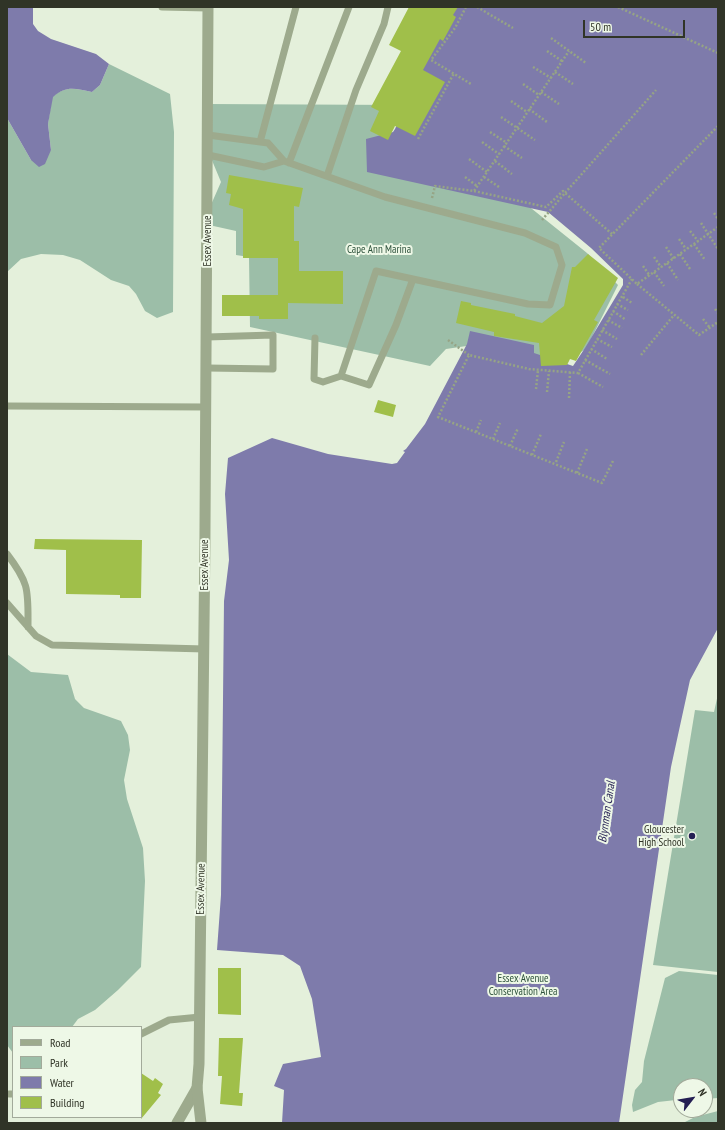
<!DOCTYPE html>
<html>
<head>
<meta charset="utf-8">
<style>
	body { margin:0 }
	#map { position:relative; width:725px; height:1130px; overflow:hidden; background:#e4f0db; font-family:"PT Sans Narrow",sans-serif }
	canvas { display:block }
	.frame { position:absolute; inset:0; border:8px solid #303427; pointer-events:none }
	.legend { position:absolute; left:12px; top:1026px; width:130px; height:92px; box-sizing:border-box; background:#eef8e7; border:1px solid #a2aa9a; margin:0; padding:5px 7px; list-style:none; font-size:12px; color:#303427 }
	.legend li { display:flex; align-items:center; gap:8px; height:20px }
	.legend b { width:20px; border:1px solid #a2aa9a }
	.north { position:absolute; left:673px; top:1078px; width:40px; height:40px; box-sizing:border-box; background:#eef8e7; border:1px solid #a2aa9a; border-radius:50%; rotate:59deg; font-size:11px; font-weight:700; line-height:16px; text-align:center; color:#303427 }
	.north::after { content:''; display:block; margin:auto; width:14px; height:18px; background:#241f53; clip-path:polygon(50% 0,100% 100%,50% 72%,0 100%) }
	.scale { position:absolute; left:583px; top:20px; width:102px; height:18px; box-sizing:border-box; border:2px solid #303427; border-top:0; padding-left:5px; font-size:12px; line-height:14px; white-space:nowrap; color:#303427; -webkit-text-stroke:3px #eef8e7; paint-order:stroke }
</style>
</head>
<body>
<div id="map">
<canvas width="725" height="1130"></canvas>
<div class="frame"></div>
<ul class="legend">
<li><b style="height:5px;background:#9daa8d"></b>Road</li>
<li><b style="height:11px;background:#9cbea8"></b>Park</li>
<li><b style="height:11px;background:#7e7bab"></b>Water</li>
<li><b style="height:11px;background:#a0bf4a"></b>Building</li>
</ul>
<div class="north">N</div>
<div class="scale">50 m</div>
</div>
<script>
const context = document.querySelector('canvas').getContext('2d');
context.lineJoin = 'round';
function fillPath(path, color) { context.fillStyle = color; context.fill(path, 'evenodd'); }
function trace(path, color, width, dash) { context.strokeStyle = color; context.lineWidth = width; context.lineCap = dash ? 'butt' : 'round'; context.setLineDash(dash || []); context.stroke(path); }
function write(font, color, halo, rows, align = 'center') {
  context.font = font + ' "PT Sans Narrow",sans-serif'; context.lineWidth = 4; context.setLineDash([]); context.textBaseline = 'middle'; context.strokeStyle = halo; context.fillStyle = color; for (const [text, x, y, turn = 0] of rows) {
    context.save(); context.translate(x, y); context.rotate((+turn || 0) * Math.PI / 180); context.textAlign = isNaN(turn) ? turn : align; if (halo) context.strokeText(text, 0, 0); context.fillText(text, 0, 0); context.restore();
  }
}
fillPath(new Path2D(`
	M109 64 170 94 174 132 173 312 157 318 145 311 136 294 129 286 111 280 80 260 63 255 41 254 21 259 7 272V118L31 160 51 150 48 124 52 97C67 85 75 89 92 92L100 85Z
	M208 104 402 105 382 131 491 176 587 253 618 285 586 349 543 374 487 343 446 349 430 366 250 327 249 257 236 255V231L209 225 210 207 221 182 206 146Z
	M7 654 31 672 68 675 75 699 84 708 121 721 128 735 130 750 124 780 127 799 143 848 145 881 141 967 118 990 95 1010 78 1019 72 1027H13V1053L7 1045Z
	M718 694V972L653 965 695 710 714 712Z
	M679 971 718 975V1098L705 1099V1086H681V1102H678L676 1100 658 1102 633 1112 632 1105 635 1090 642 1082 644 1061 665 978Z
	M718 1111V1123H683L695 1117Z`), '#9cbea8');
fillPath(new Path2D(`
	M7 7H33V24L38 31 51 39 96 54 109 64 100 85 92 92C75 89 67 85 53 97L48 124 51 150 45 164 39 167 31 160 7 118Z
	M451 7H718V628L690 680 671 767 619 1123H282L284 1090 274 1086 283 1064 321 1057 312 999 300 966 283 955 217 950 221 895 224 601 229 560 225 494 228 458 272 438 328 454 392 464 397 463 405 452 403 451 406 449 425 424 467 344 470 331 534 345V353L573 366 585 348 623 285V279L591 248 548 212 367 172 366 139 393 132 395 129Z`), '#7e7bab');
fillPath(new Path2D(`
	M409 7H458L453 15 456 17 443 41 440 39 423 70 445 82 415 136 395 126 388 140 370 131 379 111 371 107 401 51 389 45Z
	M229 175 303 188 299 207 294 206V241H299V271H343V304L288 303V319H259V316H222V295H278V258H243V209L229 205 231 194 226 193Z
	M588 254 618 278 594 320 598 322 576 361 570 359 567 365 541 366 539 343 494 336V332L456 323 461 301 471 303V305L515 314V316L542 323 564 306 572 267H575Z
	M378 400 396 405 393 417 374 412Z
	M35 539 142 540 141 598H120V595L66 594V550L34 549Z
	M218 968H241V1015L218 1014Z
	M219 1038H243L239 1093H243L242 1106 220 1104 222 1076H218Z
	M141 1073 153 1081 155 1078 163 1084 158 1093 161 1095 141 1119Z`), '#a0bf4a');
trace(new Path2D(`
	M466 7 455 28 431 60 471 84
	M477 7 513 28
	M618 7 718 53
	M551 38 586 63
	M547 51 562 61
	M533 67 551 78
	M555 72 573 84
	M523 84 539 95
	M541 92 559 104
	M511 101 527 112
	M529 109 547 122
	M501 117 535 140
	M718 126 599 248 637 284 718 227
	M490 132 507 143
	M418 139 454 73
	M482 142 499 154
	M504 146 522 158
	M469 159 487 172
	M495 161 512 174
	M465 177 477 186
	M484 177 499 187
	M474 191 546 207 563 191 565 193 656 90
	M432 198 435 186 474 191 569 51
	M714 213 718 219
	M542 220 565 193 612 234
	M701 223 718 249
	M690 231 698 241
	M679 239 686 249
	M694 244 705 260
	M666 247 674 259
	M680 254 690 269
	M654 257 661 267
	M667 263 678 280
	M643 266 650 276
	M654 272 664 286
	M637 284 699 335 718 322
	M623 297 632 303
	M617 304 628 310
	M715 309 718 313
	M613 311 626 320
	M703 319 710 328
	M608 320 622 328
	M602 330 617 339
	M597 339 612 347
	M448 340 469 355
	M591 349 607 359
	M641 355 674 315
	M585 360 610 374
	M578 373 603 387
	M536 389 538 370
	M547 392 549 371
	M569 398 570 372
	M476 432 481 420
	M493 439 500 423
	M510 446 518 428
	M532 455 541 434
	M613 461 602 483 438 417 469 355 529 369 578 373 632 279
	M556 462 564 442
	M577 473 587 449`), '#96a485', 2.5, [2, 2]);
trace(new Path2D(`
	M162 7 208 8
	M208 135 268 143 284 161 385 197 525 233 556 247 562 265 550 305 528 304 376 271 341 376 369 385 396 325 413 279
	M260 142 296 7
	M208 155 264 167 284 161
	M289 163 349 7
	M327 176 356 90 384 24 388 7
	M315 338 314 379 323 382 341 376
	M207 368 273 369V335L207 337
	M7 406 207 407
	M7 554C30 584 28 591 28 627
	M7 603 36 636 52 645 205 649
	M141 1034 169 1020 200 1017
	M9 1094H13`), '#9daa8d', 7);
trace(new Path2D(`
	M177 1123 197 1088`), '#9daa8d', 11);
trace(new Path2D(`
	M201 1123 197 1088 199 1064C203 712 208 359 208 7`), '#9daa8d', 11);
for (const [x, y, r, color] of [
	[692,836,4,"#241f53"]
]) { const dot = new Path2D(); dot.arc(x, y, r, 0, 2 * Math.PI); context.fillStyle = color; context.fill(dot); trace(dot, '#eef8e7', 1.5); }
write('11px', '#303427', '#eef8e7', [
	["Essex Avenue",208,241,-90],
	["Essex Avenue",205,565,-90],
	["Essex Avenue",201,889,-89]
]);
write('11px', '#2d513b', '#eef8e7', [
	["Cape Ann Marina",379,250],
	["Essex Avenue",523,979],
	["Conservation Area",523,992]
]);
write('11px', '#303427', '#eef8e7', [
	["Gloucester",684,830],
	["High School",684,843]
], 'right');
write('italic 12px', '#241f53', '#eef8e7', [
	["Blynman Canal",607,812,-82]
]);
</script>
</body>
</html>
